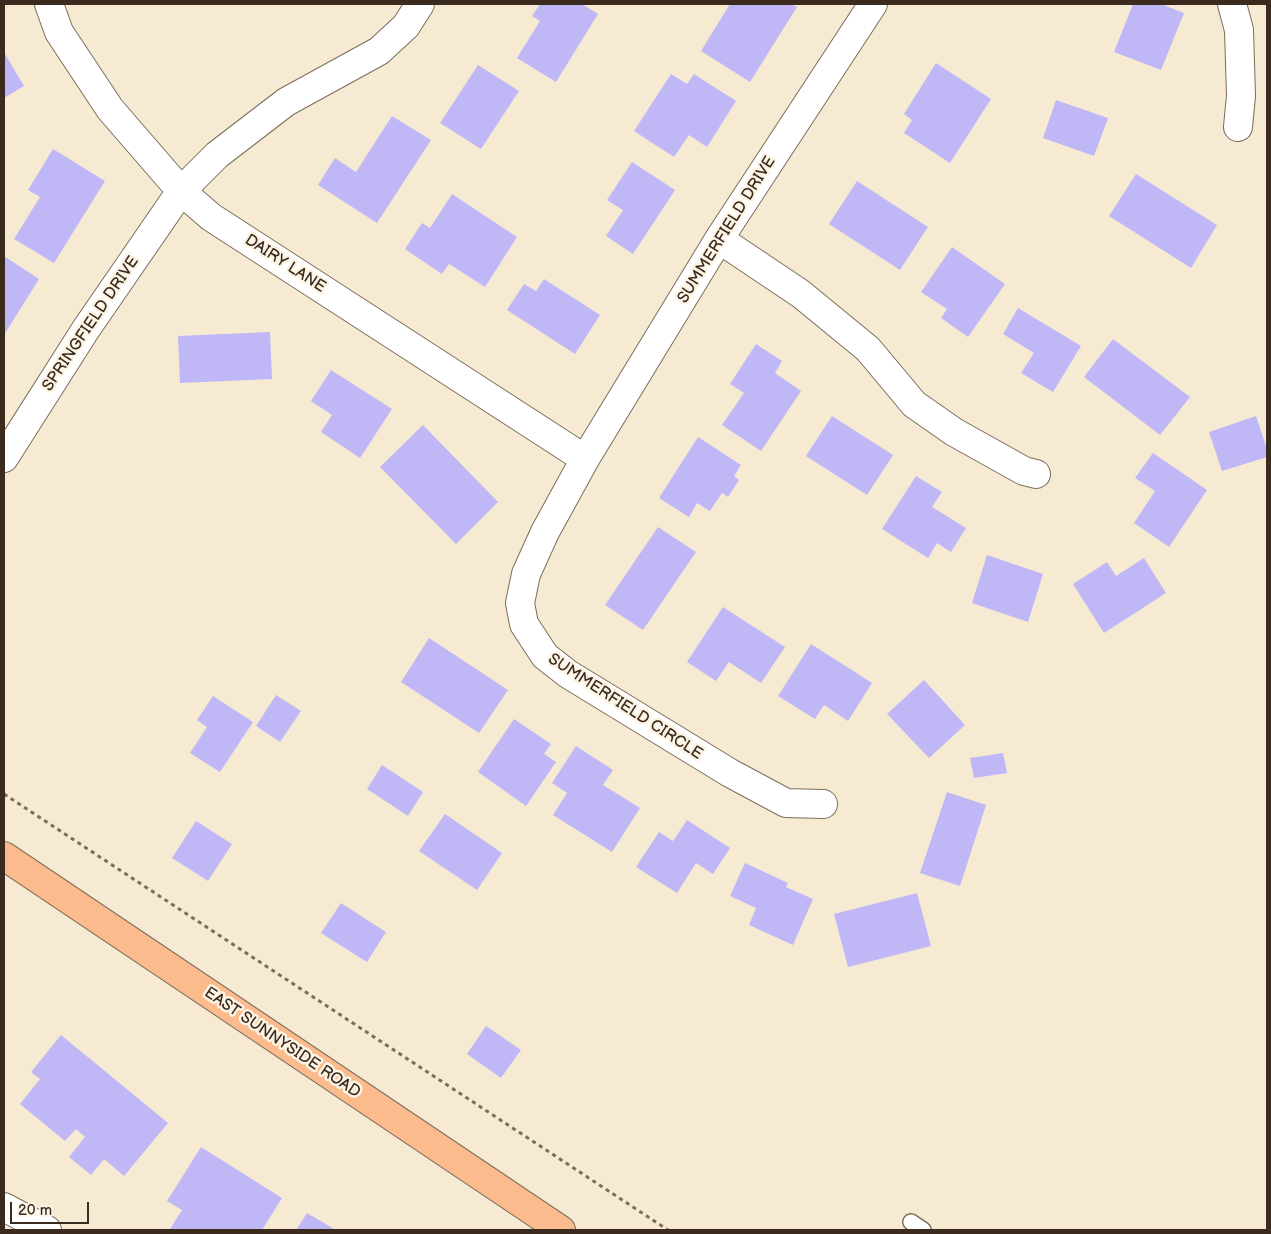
<!DOCTYPE html>
<html>
<head>
<meta charset="utf-8">
<style>
	body { margin:0 }
	#map { position:relative; width:1271px; height:1234px; overflow:hidden; background:#f6ead2; font-family:"Balsamiq Sans",sans-serif }
	canvas { display:block }
	.frame { position:absolute; inset:0; border:5px solid #3b2a1e; pointer-events:none }
	.scale { position:absolute; left:10px; top:1202px; width:79px; height:22px; box-sizing:border-box; border:2px solid #3b2a1e; border-top:0; padding-left:6px; font-size:15px; line-height:18px; white-space:nowrap; color:#3b2a1e; -webkit-text-stroke:4px #fcf5e5; paint-order:stroke }
</style>
</head>
<body>
<div id="map">
<canvas width="1271" height="1234"></canvas>
<div class="frame"></div>
<div class="scale">20 m</div>
</div>
<script>
const context = document.querySelector('canvas').getContext('2d');
context.lineJoin = 'round';
function fillPath(path, color) { context.fillStyle = color; context.fill(path, 'evenodd'); }
function trace(path, color, width, dash) { context.strokeStyle = color; context.lineWidth = width; context.lineCap = dash ? 'butt' : 'round'; context.setLineDash(dash || []); context.stroke(path); }
function write(font, color, halo, rows, align = 'center') {
  context.font = font + ' "Balsamiq Sans",sans-serif'; context.lineWidth = 5; context.setLineDash([]); context.textBaseline = 'middle'; context.strokeStyle = halo; context.fillStyle = color; for (const [text, x, y, turn = 0] of rows) {
    context.save(); context.translate(x, y); context.rotate((+turn || 0) * Math.PI / 180); context.textAlign = isNaN(turn) ? turn : align; if (halo) context.strokeText(text, 0, 0); context.fillText(text, 0, 0); context.restore();
  }
}
fillPath(new Path2D(`
	M540 4H582L598 14 556 82 517 58 540 21 532 16Z
	M730 4H791L797 7 750 82 701 51Z
	M1133 4H1161L1184 13 1161 70 1114 52Z
	M4 52 24 86 4 98Z
	M936 63 991 99 950 163 904 133 912 120 904 114Z
	M478 65 519 91 481 149 440 123Z
	M671 74 687 84 694 74 736 101 707 147 689 135 674 157 634 131Z
	M1056 100 1108 118 1094 156 1043 138Z
	M392 116 431 140 377 223 318 185 335 158 356 172Z
	M53 149 105 181 54 263 14 239 40 197 28 190Z
	M632 162 675 190 633 254 606 236 623 210 607 200Z
	M1136 174 1217 225 1191 268 1109 216Z
	M857 181 928 227 900 270 829 224Z
	M452 194 517 237 485 287 449 264 442 274 405 249 422 223 430 228Z
	M952 247 1005 284 968 337 941 318 947 309 921 292Z
	M4 256 39 279 4 335Z
	M544 279 600 315 575 354 507 310 524 284 536 291Z
	M1018 308 1081 346 1053 392 1021 373 1034 353 1003 334Z
	M270 332 272 379 180 383 178 336Z
	M1113 339 1190 397 1160 435 1084 377Z
	M756 344 782 361 775 373 801 391 761 451 722 425 744 393 730 384Z
	M331 370 392 409 360 458 321 432 332 415 311 401Z
	M832 416 893 455 867 495 806 456Z
	M1256 416 1267 449V457L1222 471 1209 432Z
	M423 425 498 502 456 544 380 467Z
	M698 437 741 465 734 476 739 480 728 497 722 493 710 511 697 503 689 517 659 498Z
	M1153 453 1207 490 1169 547 1134 523 1155 491 1135 478Z
	M916 476 942 492 932 507 966 528 951 552 937 543 928 558 882 529Z
	M658 527 696 552 643 630 605 605Z
	M987 555 1043 574 1028 622 972 603Z
	M1144 558 1166 593 1104 633 1073 584 1107 562 1116 576Z
	M723 607 785 647 761 683 729 662 716 681 687 662Z
	M429 638 508 690 479 733 401 682Z
	M811 644 872 683 848 721 824 705 815 719 778 696Z
	M924 680 965 725 929 758 887 714Z
	M276 695 301 711 280 742 256 726Z
	M213 696 253 722 220 772 190 753 207 727 197 720Z
	M514 719 551 744 544 754 556 762 526 806 478 772Z
	M576 746 613 770 603 785 640 808 612 852 553 815 567 793 552 783Z
	M1003 753 1007 773 974 778 970 758Z
	M382 765 423 792 408 816 367 789Z
	M947 792 986 805 960 886 920 873Z
	M445 814 502 853 477 890 419 851Z
	M687 820 730 848 713 874 696 863 677 893 636 867 659 832 673 841Z
	M196 821 232 844 208 881 172 858Z
	M745 863 788 883 786 887 813 899 793 945 749 925 756 908 730 896Z
	M917 893 931 946 848 967 834 914Z
	M341 903 386 932 367 962 321 933Z
	M486 1026 521 1050 501 1078 467 1054Z
	M61 1035 168 1123 124 1176 104 1159 91 1175 69 1157 85 1137 76 1129 65 1141 20 1104 40 1079 31 1072Z
	M201 1147 282 1198 262 1230 170 1229 182 1210 167 1201Z
	M307 1213 336 1230H296Z`), '#c0b8f6');
const service = new Path2D(`
	M911 1222 923 1230`);
const minor = new Path2D(`
	M49 4 59 32 110 109 181 191 211 217 585 459
	M1232 4 1239 30 1241 96 1238 127
	M719 239 801 294 868 349 914 404 954 432 1024 471 1036 474
	M4 458 86 329 181 191 217 155 286 102 379 51 406 26 420 4
	M823 804 786 803 730 773 568 674 545 656 524 624 520 603 526 574 545 532 585 459 719 239 873 4
	M4 1207 47 1230`);
const primary = new Path2D(`
	M4 856 561 1230`);
trace(service, '#7c6d5d', 18);
trace(minor, '#7c6d5d', 30);
trace(primary, '#7c6d5d', 30);
trace(new Path2D(`
	M4 794 668 1230`), '#7c6d5d', 3, [4, 4]);
trace(service, '#fff', 15);
trace(minor, '#fff', 28);
trace(primary, '#fbbb8d', 28);
write('16px', '#3b2a1e', '#fcf5e5', [
	["SUMMERFIELD DRIVE",727,230,-58],
	["DAIRY LANE",285,264,33],
	["SPRINGFIELD DRIVE",91,324,-56],
	["SUMMERFIELD CIRCLE",625,707,33],
	["EAST SUNNYSIDE ROAD",282,1043,34]
]);
</script>
</body>
</html>
